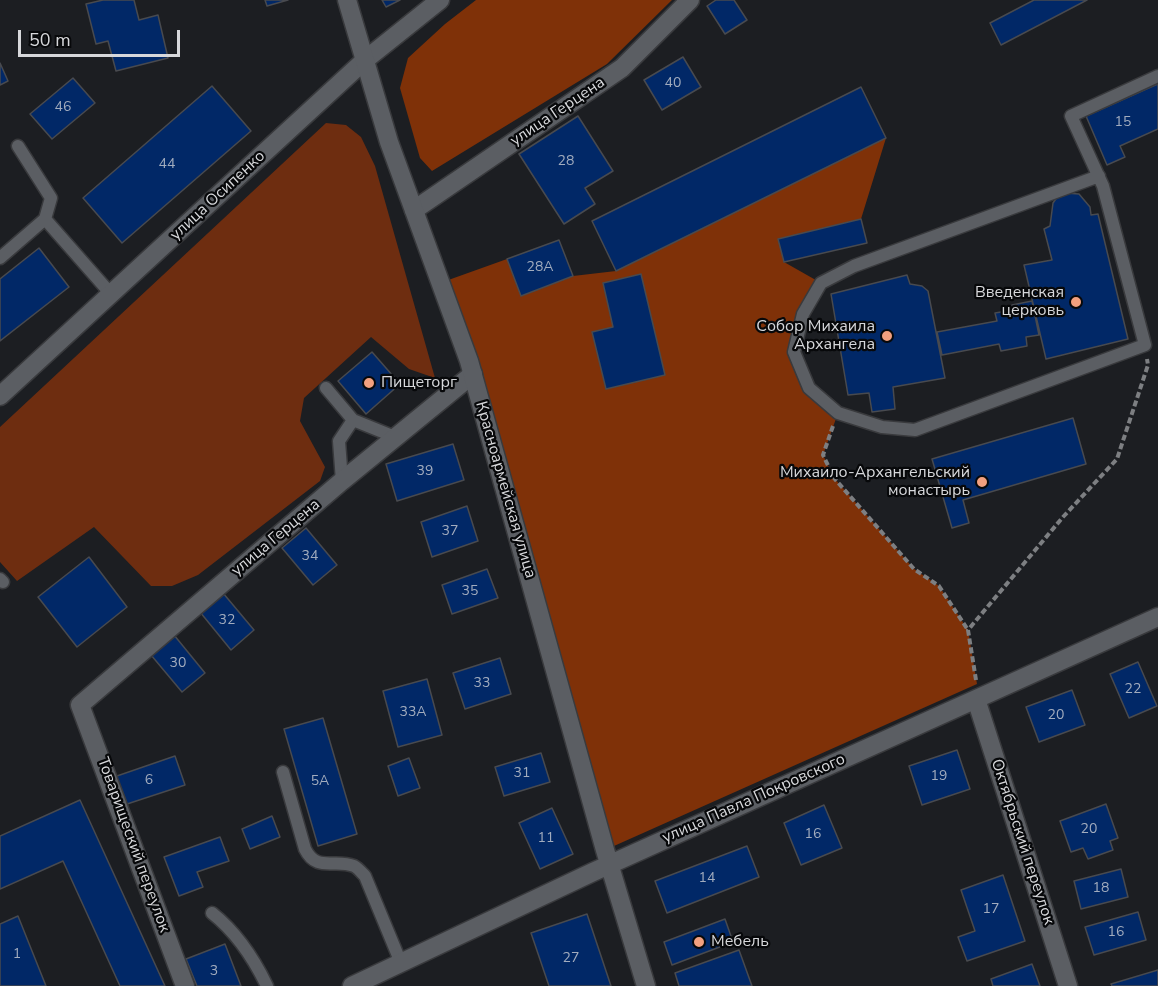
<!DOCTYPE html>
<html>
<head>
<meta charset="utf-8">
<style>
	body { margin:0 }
	#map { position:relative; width:1158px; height:986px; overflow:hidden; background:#1c1e22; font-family:"Nunito Sans",sans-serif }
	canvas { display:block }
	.scale { position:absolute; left:18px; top:30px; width:162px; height:27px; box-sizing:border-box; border:3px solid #d7d8db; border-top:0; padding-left:8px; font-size:18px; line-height:21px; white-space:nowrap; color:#d7d8db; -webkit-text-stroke:4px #07080a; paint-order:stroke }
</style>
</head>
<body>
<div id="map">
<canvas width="1158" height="986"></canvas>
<div class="scale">50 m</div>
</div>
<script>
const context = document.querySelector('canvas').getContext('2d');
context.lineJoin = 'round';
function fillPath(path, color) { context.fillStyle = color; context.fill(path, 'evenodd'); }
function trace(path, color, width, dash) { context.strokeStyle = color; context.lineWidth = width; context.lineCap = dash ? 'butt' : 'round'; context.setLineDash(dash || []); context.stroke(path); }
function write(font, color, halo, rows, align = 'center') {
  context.font = font + ' "Nunito Sans",sans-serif'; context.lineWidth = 4.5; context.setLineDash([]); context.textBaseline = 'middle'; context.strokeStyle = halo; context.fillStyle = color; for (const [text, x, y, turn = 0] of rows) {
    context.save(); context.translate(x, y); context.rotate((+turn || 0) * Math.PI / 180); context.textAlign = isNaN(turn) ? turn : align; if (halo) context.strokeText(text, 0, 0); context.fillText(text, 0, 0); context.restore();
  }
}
fillPath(new Path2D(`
	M326 123 346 125 361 137 375 166 435 378 409 369 371 337 304 398 300 421 325 467 320 481 198 575 172 586H151L94 527 17 581 0 562V427Z`), '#6e2d10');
fillPath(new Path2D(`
	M476 0H672L607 64 432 171 420 158 400 88 408 58 445 24Z
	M886 138 861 219 779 239 784 262 821 283 794 352 809 388 838 413 823 455 834 478 914 569 939 586 968 630 977 684 605 850 440 283 507 259 521 296 573 276 616 271Z`), '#7f3108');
const building = new Path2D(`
	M103 0H134L139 20 158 15 168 58 116 71 108 41 96 44 86 4Z
	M265 0H288L267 6Z
	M382 0H400L386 7Z
	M716 0H734L747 20 725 34 707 6Z
	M1034 0H1087L1001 45 990 23Z
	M683 57 701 87 662 110 644 80Z
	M0 63 8 81 0 85Z
	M73 78 95 103 52 139 30 114Z
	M1158 84V129L1120 146 1125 157 1107 165 1086 116Z
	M212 86 251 131 122 243 83 198Z
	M861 87 886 138 616 271 592 221Z
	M578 116 613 171 585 188 595 204 564 224 519 154Z
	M1065 193 1079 194 1090 207 1091 215 1098 214 1128 339 1046 359 1024 265 1052 260 1044 229 1050 226 1053 203 1058 196Z
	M861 219 867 243 784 262 778 239Z
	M559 240 573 276 521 296 507 259Z
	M39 248 69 287 0 341V279Z
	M641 274 665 375 606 389 592 332 613 327 603 283Z
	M907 275 910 284 922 286 928 291 945 378 893 387 895 409 872 412 869 393 848 395 831 294Z
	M1032 301 1039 335 1026 337 1027 346 1001 351 999 344 942 355 937 332 997 321 995 313 1013 310 1012 305Z
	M372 352 400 384 366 414 338 381Z
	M1073 418 1086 464 963 500 969 523 952 528 932 459Z
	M453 444 464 480 397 501 386 464Z
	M467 506 478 541 432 557 421 522Z
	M306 528 337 565 313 585 282 548Z
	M89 557 127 607 77 647 38 597Z
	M487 569 498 598 452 614 442 585Z
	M223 593 254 630 231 650 200 612Z
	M174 635 205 673 182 692 151 655Z
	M500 658 511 694 465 709 453 673Z
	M1138 662 1157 706 1129 718 1110 674Z
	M427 679 442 735 398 747 383 691Z
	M1072 690 1085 725 1039 742 1026 707Z
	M323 718 357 834 318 846 284 729Z
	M957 750 970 789 922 805 909 766Z
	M541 753 550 782 504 796 495 767Z
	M175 756 185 785 124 805 114 777Z
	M409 758 420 788 398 796 388 766Z
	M80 800 165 986H120L63 861 0 889V836Z
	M1106 804 1118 838 1110 841 1113 850 1088 859 1083 848 1071 852 1060 821Z
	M824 805 842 848 801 865 784 823Z
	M552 808 573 854 540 869 519 823Z
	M272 816 280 837 250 849 242 829Z
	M220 837 229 861 197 872 203 887 179 896 164 857Z
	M747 846 759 877 667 913 655 881Z
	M1121 869 1128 897 1081 909 1074 881Z
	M1003 875 1025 941 967 961 958 937 975 931 961 890Z
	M1138 912 1146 940 1094 955 1085 927Z
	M587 914 611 986H549L531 933Z
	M18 916 46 986H0V924Z
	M725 919 733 942 672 965 664 942Z
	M225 944 241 986H197L186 959Z
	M739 950 752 986H679L675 973Z
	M1032 964 1040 986H993L991 979Z
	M1158 970V986H1112L1111 984Z`);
fillPath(building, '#012867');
trace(building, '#484a4f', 1.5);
const lane = new Path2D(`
	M18 146 51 198 45 219
	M1099 176 854 266 821 283 803 314 794 352 809 388 838 413 882 427 915 430 1145 345 1103 186 1071 116 1158 76
	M0 258 45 219 111 294
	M326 388 353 420 395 437
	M342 481 339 441 353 420
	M0 579 3 582
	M283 772 305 849C317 873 334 858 354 866 358 868 362 873 365 876L401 963
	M212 913C236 932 254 959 267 986`);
const street = new Path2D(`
	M414 210 622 68 690 0
	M0 396 365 60 440 0
	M185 986 80 705 342 481 473 374`);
const secondary = new Path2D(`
	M347 0 389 142 469 361 605 850 646 986
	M976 699 1068 986
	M352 986 593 872 1158 617`);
trace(lane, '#393a3d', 15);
trace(street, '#393a3d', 21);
trace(secondary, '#393a3d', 21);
trace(new Path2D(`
	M833 426 823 455 834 478 914 569 939 586 968 630
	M976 680 968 630 1063 517 1117 459 1148 365 1147 359`), '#7d7f82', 4, [6, 3]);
trace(lane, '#5b5e63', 12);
trace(street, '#5b5e63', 18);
trace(secondary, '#5b5e63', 18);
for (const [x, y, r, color] of [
	[1076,302,6,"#f2a07f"],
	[887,336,6,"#f2a07f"],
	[369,383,6,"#f2a07f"],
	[982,482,6,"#f2a07f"],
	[699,942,6,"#f2a07f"]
]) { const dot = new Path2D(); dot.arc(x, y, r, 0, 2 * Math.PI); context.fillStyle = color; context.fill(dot); trace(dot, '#07080a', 2); }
write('14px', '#a2acbe', null, [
	["40",673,84],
	["46",63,108],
	["15",1123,123],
	["28",566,162],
	["44",167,165],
	["28А",540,268],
	["39",425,472],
	["37",450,532],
	["34",310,557],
	["35",470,592],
	["32",227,621],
	["30",178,664],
	["33",482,684],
	["22",1133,690],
	["33А",413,713],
	["20",1056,716],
	["31",522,774],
	["19",939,777],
	["6",149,781],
	["5А",320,782],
	["20",1089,830],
	["16",813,835],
	["11",546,839],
	["14",707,879],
	["18",1101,889],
	["17",991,910],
	["16",1116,933],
	["1",17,955],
	["27",571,959],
	["3",214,972]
]);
write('16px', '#d7d8db', '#07080a', [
	["улица Герцена",558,112,-34],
	["улица Осипенко",218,196,-43],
	["Красноармейская улица",505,490,74],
	["улица Герцена",276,538,-40],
	["улица Павла Покровского",754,799,-24],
	["Октябрьский переулок",1022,842,72],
	["Товарищеский переулок",133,845,70]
]);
write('16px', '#d7d8db', '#07080a', [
	["Введенская",1064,293],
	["церковь",1064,311],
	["Собор Михаила",875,327],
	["Архангела",875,345],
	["Пищеторг",381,383,"left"],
	["Михаило-Архангельский",970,473],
	["монастырь",970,491],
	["Мебель",711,942,"left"]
], 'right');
</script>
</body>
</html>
